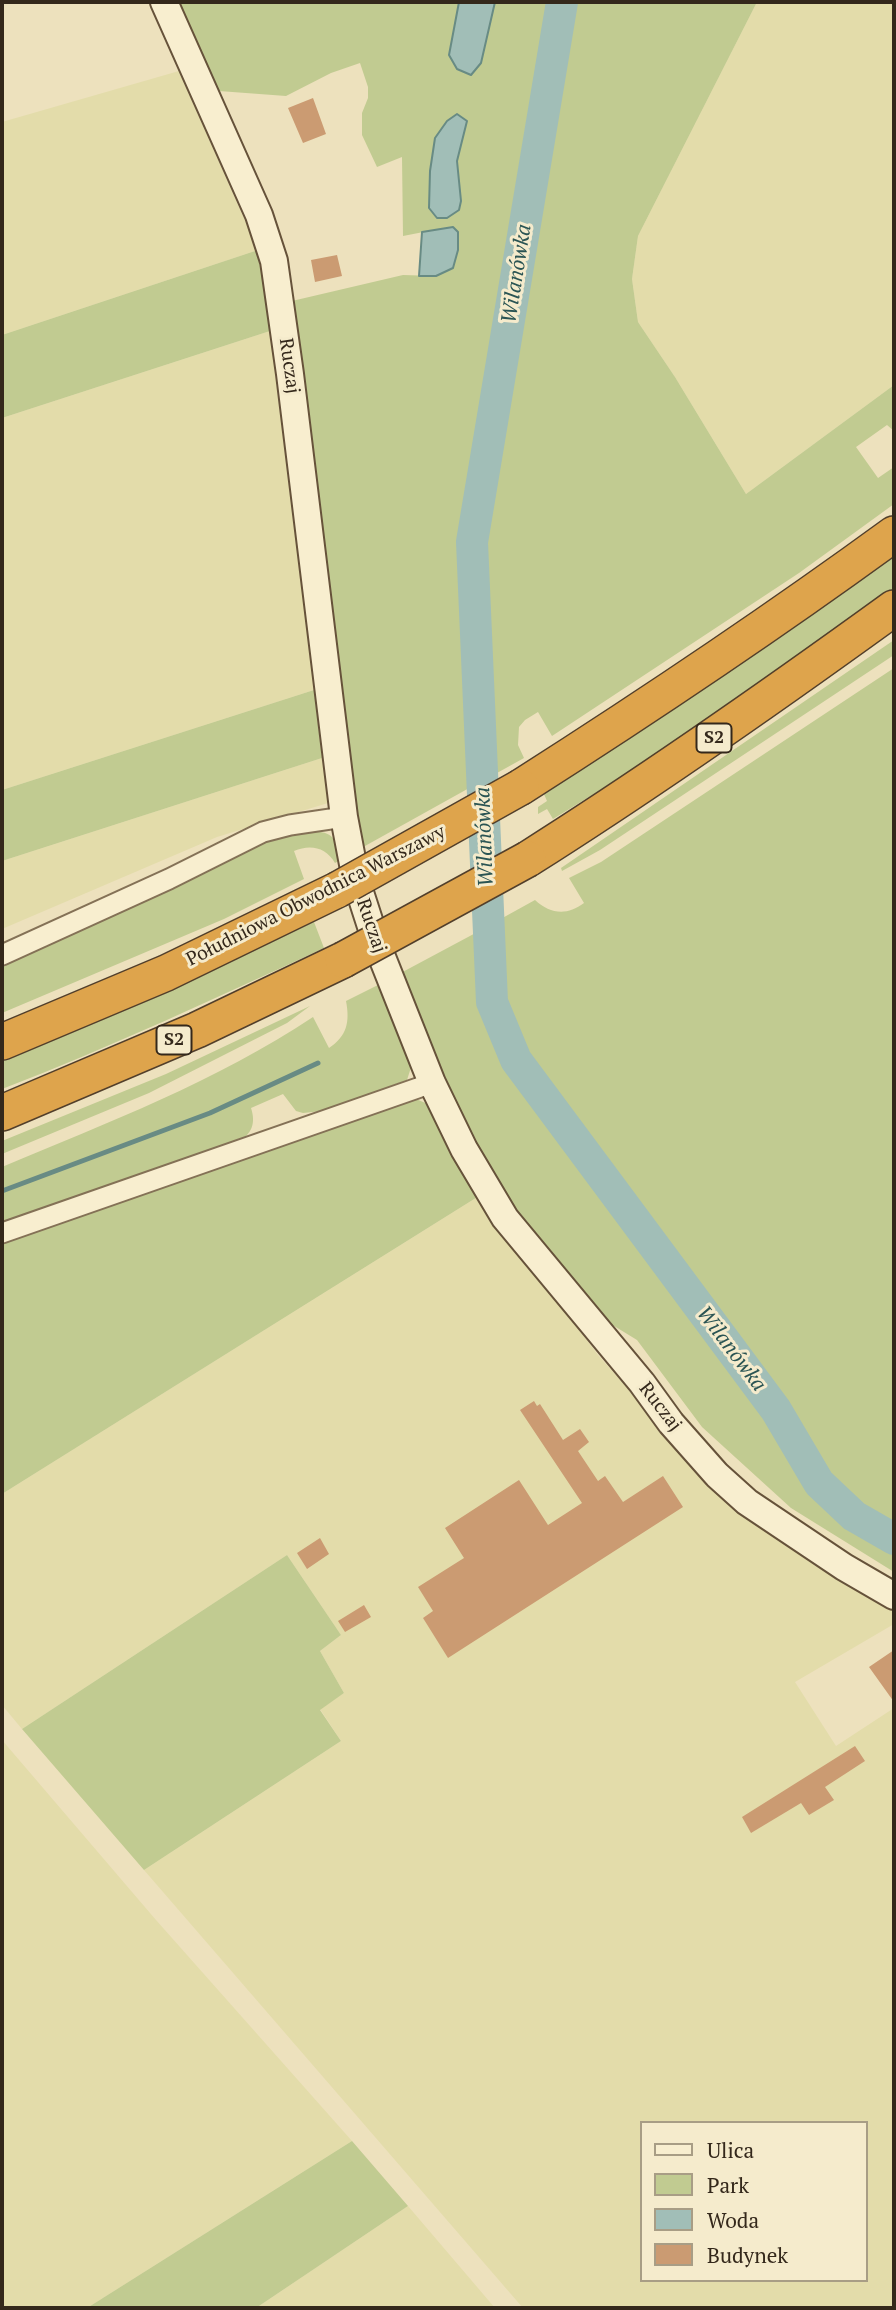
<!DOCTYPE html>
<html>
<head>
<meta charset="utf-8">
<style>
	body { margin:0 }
	#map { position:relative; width:896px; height:2310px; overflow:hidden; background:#ede1bd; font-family:"PT Serif",serif }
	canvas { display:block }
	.frame { position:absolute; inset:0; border:4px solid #34281b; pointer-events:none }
	.legend { position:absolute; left:640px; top:2121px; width:228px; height:161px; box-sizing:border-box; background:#f5ebcc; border:2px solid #a89d85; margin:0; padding:9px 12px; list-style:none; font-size:21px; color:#34281b }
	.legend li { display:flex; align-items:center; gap:14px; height:35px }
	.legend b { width:35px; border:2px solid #a89d85 }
</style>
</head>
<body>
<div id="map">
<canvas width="896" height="2310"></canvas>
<div class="frame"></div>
<ul class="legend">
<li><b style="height:9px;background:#f8eecf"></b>Ulica</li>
<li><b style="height:19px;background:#c1cb91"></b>Park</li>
<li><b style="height:19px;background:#a1beb7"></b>Woda</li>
<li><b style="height:19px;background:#cb9b72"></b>Budynek</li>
</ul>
</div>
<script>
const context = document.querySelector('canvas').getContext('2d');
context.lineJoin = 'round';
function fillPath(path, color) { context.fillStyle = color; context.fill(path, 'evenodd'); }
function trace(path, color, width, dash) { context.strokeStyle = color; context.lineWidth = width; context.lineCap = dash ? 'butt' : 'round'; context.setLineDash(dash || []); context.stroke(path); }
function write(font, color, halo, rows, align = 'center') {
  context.font = font + ' "PT Serif",serif'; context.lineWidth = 6; context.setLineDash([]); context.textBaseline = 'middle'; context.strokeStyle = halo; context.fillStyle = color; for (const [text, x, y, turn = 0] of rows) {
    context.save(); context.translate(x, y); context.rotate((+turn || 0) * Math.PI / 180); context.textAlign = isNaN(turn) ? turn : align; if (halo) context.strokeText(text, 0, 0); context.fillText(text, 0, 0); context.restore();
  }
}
fillPath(new Path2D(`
	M757 2H894V385L746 494 675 377 638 322 632 279 638 236Z
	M179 71 258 250 2 335V122Z
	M270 331 314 690 2 790V418Z
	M322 758 328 803 217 837 2 929V861Z
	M479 1196 598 1355 722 1495 823 1559 894 1610V1624L795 1682 836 1746 894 1708V2308H523L144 1870 341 1741 320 1709 344 1693 320 1651 341 1635 287 1555 22 1729 2 1705V1494ZM642 2123H866V2280H642Z
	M2 1740 156 1920 352 2141 87 2308H2Z
	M408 2206 495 2308H256Z`), '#e3dcaa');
fillPath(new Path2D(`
	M179 2H459L449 55 489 26 495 2H757L638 236 632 279 638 322 675 377 746 494 894 385V431L887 425 856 447 878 478 894 467V504L799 573 552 736 538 712 525 720 519 727 518 745 524 758 488 778 483 699 473 704 471 787 356 851 292 301 403 275 436 276 444 228 403 236 402 157 377 167 362 135V113L368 98V87L360 63 331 73 286 96 219 91ZM467 121 457 161 461 201 435 138Z
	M258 250 270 331 2 418V335Z
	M894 556V590C783 670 670 749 553 819L547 809 538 814V807L547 801 543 792C663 717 780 639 894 556Z
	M894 640V655L600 850 562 871 561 868Z
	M894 668V1572L791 1508 702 1427 637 1340 606 1321 509 1205 440 1082 397 975 483 929V977L495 1032 511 1065 582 1160 594 1152C565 1112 520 1064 507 1017 498 987 500 952 497 921L535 900C550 914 567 916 584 903L569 878 601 862Z
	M314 690 322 758 2 861V790Z
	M311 831C334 832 335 838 342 859L335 863C326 847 310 844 294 851L304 879 224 919 2 1013V964L261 842Z
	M314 922 324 948C218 997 111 1047 2 1089V1060L122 1009Z
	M384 982 413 1061 407 1080 322 1111 303 1113 296 1111 283 1094 251 1108C256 1123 252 1134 238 1142L2 1225V1167C107 1123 217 1081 313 1017L329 1048C347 1036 350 1022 346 1001Z
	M310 1006 287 1023 149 1093 2 1154V1141L166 1074Z
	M416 1099 430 1105 479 1196 2 1494V1240L406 1100Z
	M287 1555 341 1635 320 1651 344 1693 320 1710 341 1741 144 1870 22 1729Z
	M352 2141 408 2206 256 2308H87Z`), '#c1cb91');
const water = new Path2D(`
	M459 2H495L481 63 471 75 457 69 449 55Z
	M457 114 467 121 457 161 461 201 459 210 447 218H437L429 208 430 171 435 138 447 121Z
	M453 227 458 232V250L453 268 436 276H419L422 232Z`);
fillPath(water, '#a1beb7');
trace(water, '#688b84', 2);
trace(new Path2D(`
	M2 1191 210 1113 318 1063`), '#688b84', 5);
trace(new Path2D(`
	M562 2 472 542 492 1002 516 1060 776 1410 819 1483 854 1516 894 1539`), '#a1beb7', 32);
fillPath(new Path2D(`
	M313 98 326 134 303 143 288 108Z
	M337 255 342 276 315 282 311 260Z
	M534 1401 537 1406 540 1404 563 1440 580 1429 589 1442 578 1451 598 1481 605 1476 623 1502 663 1476 683 1507 448 1658 423 1618 433 1611 418 1587 464 1558 445 1528 519 1480 548 1525 582 1503 520 1410Z
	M320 1538 329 1554 307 1569 297 1553Z
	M364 1605 371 1617 345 1632 338 1621Z
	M894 1650V1702L869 1667Z
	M855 1746 865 1761 825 1787 834 1800 809 1815 801 1803 751 1833 742 1817Z`), '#cb9b72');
const street = new Path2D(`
	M2 955 169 879 263 832 290 825 344 817
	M2 1233 432 1083`);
const secondary = new Path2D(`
	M164 2 259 215 274 261 290 374 344 817 356 880 376 942 432 1083 464 1149 505 1218 642 1383 671 1423 717 1475 747 1502 844 1567 894 1596`);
const highway = new Path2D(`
	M521 787C648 706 772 623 894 534
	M528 859C653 780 774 695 894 608
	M2 1042 166 973 337 890
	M2 1113 197 1030 343 960`);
trace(street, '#847156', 23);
trace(secondary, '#66523a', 30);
trace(highway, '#523f2b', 38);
trace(street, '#f8eecf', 19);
trace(secondary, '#f8eecf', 26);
trace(highway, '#dea44c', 35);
const highwayBridge = new Path2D(`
	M337 890 521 787
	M343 960 528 859`);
trace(highwayBridge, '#523f2b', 38, []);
trace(highwayBridge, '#dea44c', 35);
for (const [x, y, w] of [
	[714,738,35],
	[174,1040,35]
]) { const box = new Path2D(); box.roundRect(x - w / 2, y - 14.5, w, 29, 5); context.fillStyle = '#f5ebcc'; context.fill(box); trace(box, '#34281b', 2); }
write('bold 18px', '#34281b', null, [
	["S2",714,738],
	["S2",174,1040]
]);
write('19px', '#34281b', '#f5ebcc', [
	["Ruczaj",289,366,82],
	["Południowa Obwodnica Warszawy",316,896,-27],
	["Ruczaj",371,926,71],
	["Ruczaj",660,1407,52]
]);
write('italic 21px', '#2a5453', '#f5ebcc', [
	["Wilanówka",517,274,-81],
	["Wilanówka",485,837,-92],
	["Wilanówka",731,1349,53]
]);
</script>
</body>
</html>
